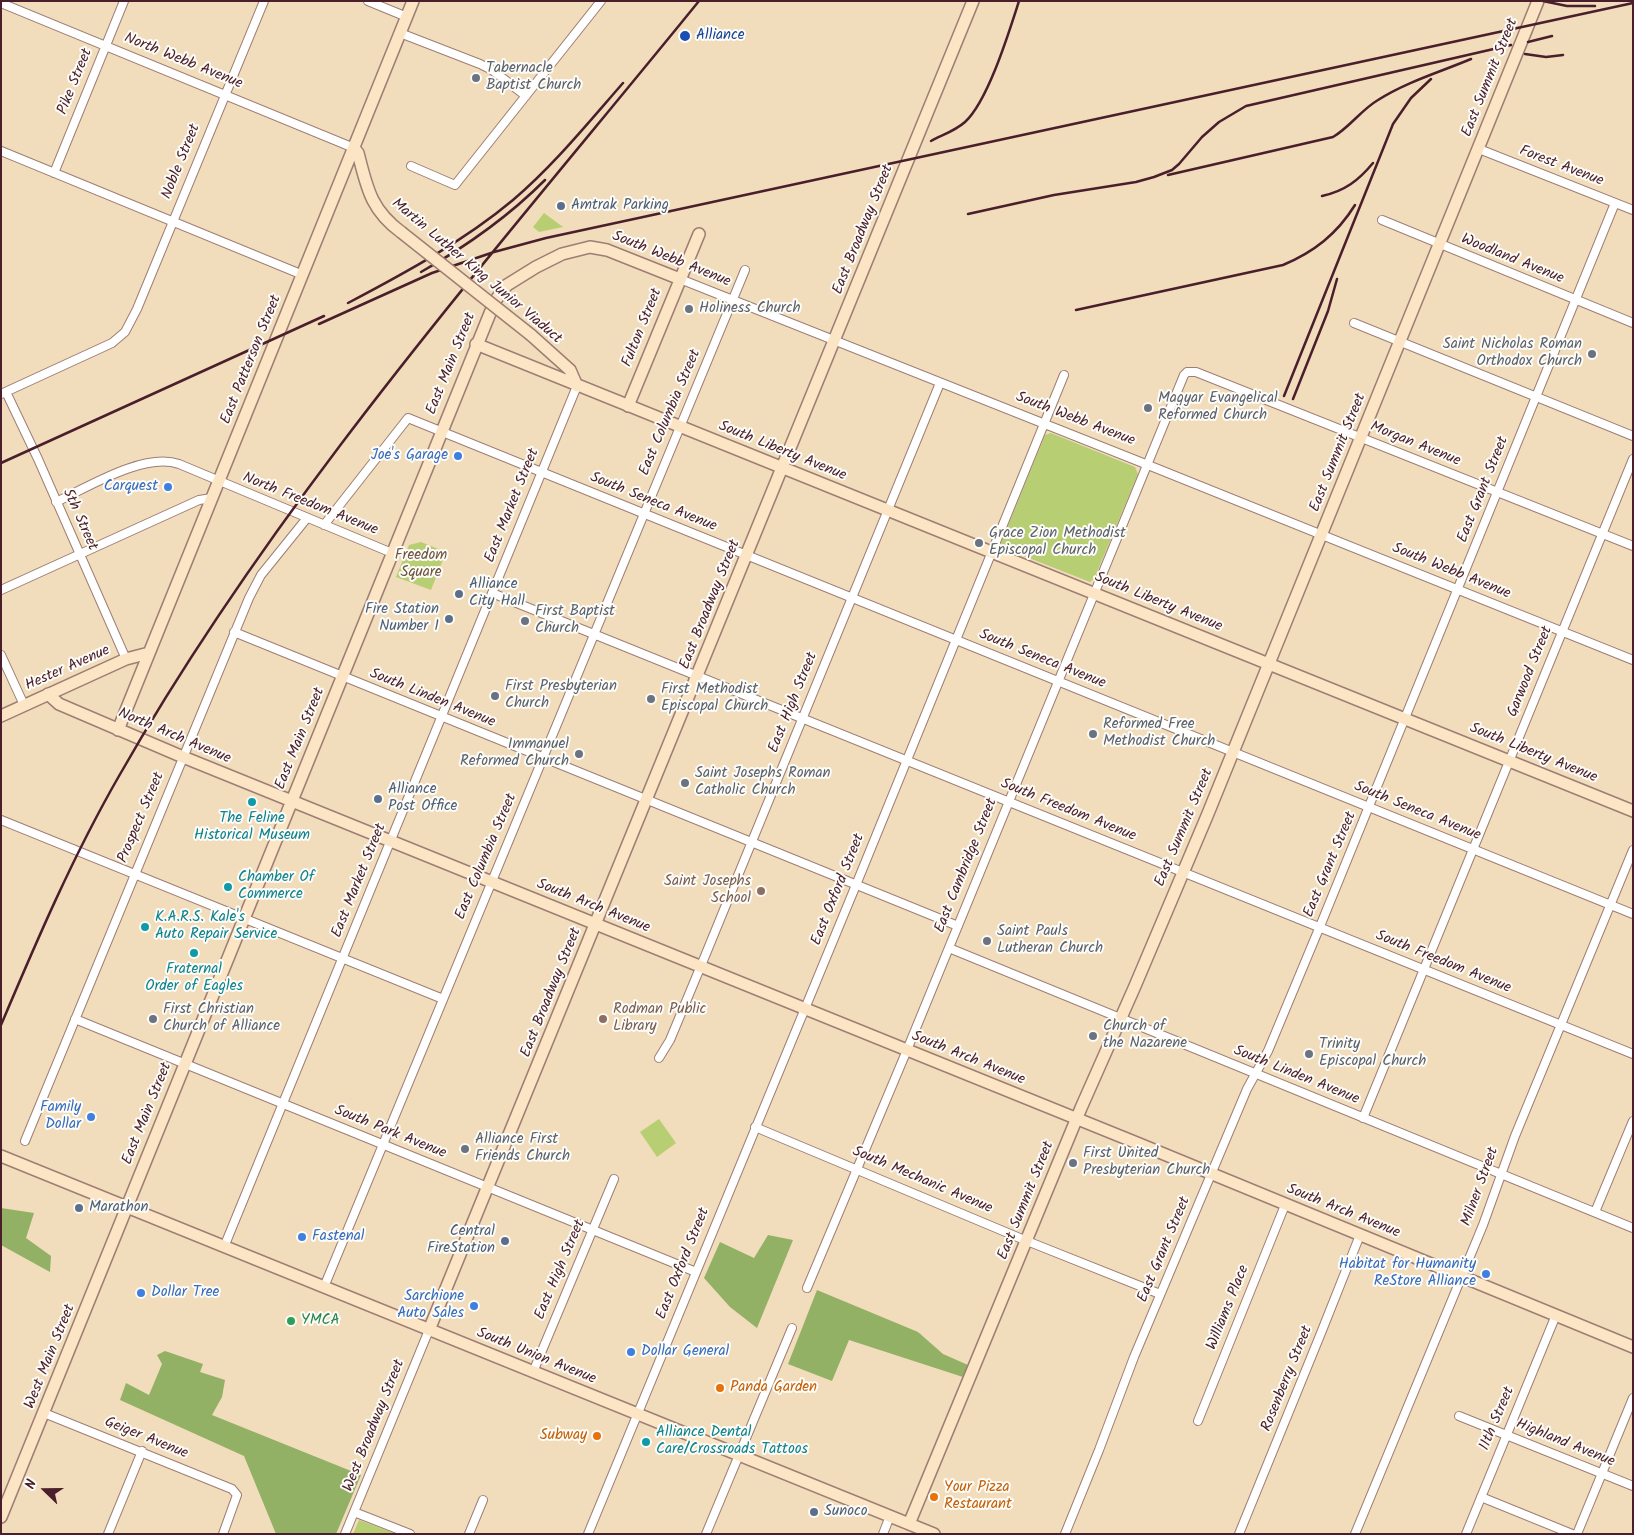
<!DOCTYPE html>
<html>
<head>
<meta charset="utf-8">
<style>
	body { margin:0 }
	#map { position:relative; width:1634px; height:1535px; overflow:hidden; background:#f1dcbc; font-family:Kalam,sans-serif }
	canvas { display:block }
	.frame { position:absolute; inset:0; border:2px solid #4a1f2b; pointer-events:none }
	.north { position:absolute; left:20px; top:1465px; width:50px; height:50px; -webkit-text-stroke:4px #fdfcf7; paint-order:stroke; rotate:292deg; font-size:14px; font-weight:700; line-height:20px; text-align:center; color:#4a1f2b }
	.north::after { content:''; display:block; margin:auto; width:18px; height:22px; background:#4a1f2b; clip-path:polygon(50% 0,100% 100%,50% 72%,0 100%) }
</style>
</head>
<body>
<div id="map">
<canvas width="1634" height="1535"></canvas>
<div class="frame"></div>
<div class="north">N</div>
</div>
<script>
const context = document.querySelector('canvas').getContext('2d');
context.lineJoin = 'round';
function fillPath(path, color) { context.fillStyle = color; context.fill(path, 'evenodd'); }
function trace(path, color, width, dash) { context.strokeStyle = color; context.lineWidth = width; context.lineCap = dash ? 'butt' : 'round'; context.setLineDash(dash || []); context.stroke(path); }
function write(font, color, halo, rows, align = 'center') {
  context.font = font + ' Kalam,sans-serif'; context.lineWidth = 4; context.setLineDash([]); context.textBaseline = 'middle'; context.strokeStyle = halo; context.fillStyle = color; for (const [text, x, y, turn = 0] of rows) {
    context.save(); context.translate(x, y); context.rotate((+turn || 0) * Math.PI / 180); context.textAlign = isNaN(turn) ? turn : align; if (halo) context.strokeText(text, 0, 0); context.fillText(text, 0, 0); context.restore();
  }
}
fillPath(new Path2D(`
	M544 213 563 227 539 232 533 227Z
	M1051 433 1135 467 1138 474 1094 579 1090 582 1006 549 1001 543 1045 435Z
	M421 542 446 552 431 590 396 577 409 545Z
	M659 1119 676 1143 657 1157 640 1132Z
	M359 1520 396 1534H353Z`), '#b8ce73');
fillPath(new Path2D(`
	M1 1208 34 1213 26 1238 51 1256 50 1272 1 1245Z
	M768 1235 793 1240 757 1328 730 1307 704 1278 720 1242 754 1258Z
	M817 1290 918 1332 943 1354 968 1365 963 1377 849 1340 832 1381 788 1364Z
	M165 1351 203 1364 200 1372 225 1380 222 1397 212 1415 361 1475 336 1534H276L244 1456 120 1400 126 1383 149 1395 162 1364 157 1355Z`), '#92b165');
const street = new Path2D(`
	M368 1 407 17
	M1 3 354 148
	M400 33 480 64 492 70 526 96
	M1479 149 1633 210
	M1 151 303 275
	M411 166 455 185 601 1
	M54 173 124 1
	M1382 220 1633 323
	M680 279 1148 465 1633 660
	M1354 323 1633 436
	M6 392 38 459 126 659
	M1 394 112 343 125 332 137 309 264 1
	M56 502C88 487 144 452 179 464L392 553
	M324 525 408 418 1633 914
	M1 590 199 500 212 498
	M492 593 1633 1054
	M234 632 958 926
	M1 655 24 705
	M1 820 443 999
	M949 948 1633 1228
	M75 1019 696 1272
	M659 1058 670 1040 705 956 940 383
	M1363 1118 1633 459
	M755 1127 1027 1241 1160 1294
	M25 1141 249 598 261 575 307 518
	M1595 1212 1633 1121
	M224 1247 577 386
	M324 1287 745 270
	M807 1288 907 1050 1184 375 1187 372H1196L1633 546
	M533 1372 614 1179
	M44 1413 232 1489 237 1495 223 1534
	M1459 1416 1633 1486
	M1198 1421 1285 1205
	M1481 1497 1572 1534
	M354 1512 410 1534
	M108 1534 142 1451
	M345 1534 429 1330
	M469 1534 483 1500
	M588 1534 856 885 1064 375
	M706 1534 792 1328
	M883 1534 890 1516
	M1065 1534 1099 1450 1134 1357 1247 1089 1268 1051 1323 919 1615 203
	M1239 1534 1321 1333 1360 1235
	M1355 1534 1483 1225 1515 1136 1633 850
	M1466 1534 1556 1315
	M1577 1534 1633 1398`);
const secondary = new Path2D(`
	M354 148 358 153C367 187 370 209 401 232
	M531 335 570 370 577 386
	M476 344 1633 811
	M628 406 699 234
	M48 694 59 704 183 757 1137 1143 1633 1347
	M1 716 126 659 149 653
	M118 730 413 1
	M1 1156 934 1534
	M429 1330 973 1
	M1 1517 495 301 507 285 536 267 562 254 590 247 607 250 680 279
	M909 1524 1081 1108 1135 986 1207 816 1538 1`);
trace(street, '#9e7e74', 10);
trace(secondary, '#9e7e74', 14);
trace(street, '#fff', 8);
trace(secondary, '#fce5c4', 11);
trace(new Path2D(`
	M1543 1 1567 6H1595
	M1528 42 1552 36
	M1525 54 1546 57 1563 55
	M931 141C942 135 955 131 965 122 988 101 1009 32 1019 1
	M1168 175 1333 137C1350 127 1361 110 1378 100 1406 82 1440 72 1471 59
	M1322 196C1345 191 1359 180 1373 163
	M968 214 1054 195 1136 182 1154 177 1172 170 1179 164 1202 137 1219 122 1246 106 1511 45
	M421 272C467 246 508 217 545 180
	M348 303C405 273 464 241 513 200 554 165 588 123 623 83
	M1076 310 1283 265C1314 252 1337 234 1355 205
	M319 324 432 273 494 252 546 238 1633 3
	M1284 396 1393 124 1411 98 1431 79
	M1293 399 1328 311 1337 279
	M1 463 324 316
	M1 1025C37 940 73 856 119 776 279 495 496 251 699 1`), '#4a1f2b', 2.5);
const secondaryBridge = new Path2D(`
	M401 232 531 335`);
trace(secondaryBridge, '#9e7e74', 14, []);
trace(secondaryBridge, '#fce5c4', 11);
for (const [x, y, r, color] of [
	[685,36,6,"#1a4fb4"],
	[476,78,5,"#6b7280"],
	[561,206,5,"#5c6f8a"],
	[689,309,5,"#6b7280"],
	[1592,354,5,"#6b7280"],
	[1148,408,5,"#6b7280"],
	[458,456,5,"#3f7fe0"],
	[168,487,5,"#3f7fe0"],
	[979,543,5,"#6b7280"],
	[459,594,5,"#5c6f8a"],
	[449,619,5,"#5c6f8a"],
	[525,621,5,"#6b7280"],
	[495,696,5,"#6b7280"],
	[651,699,5,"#6b7280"],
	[1093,734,5,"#6b7280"],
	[579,754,5,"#6b7280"],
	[685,783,5,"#6b7280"],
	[378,799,5,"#5c6f8a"],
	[252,802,5,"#0f9aa8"],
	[228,887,5,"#0f9aa8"],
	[761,891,5,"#8d6e63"],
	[145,927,5,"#0f9aa8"],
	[987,941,5,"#6b7280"],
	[194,953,5,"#0f9aa8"],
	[153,1019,5,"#6b7280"],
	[603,1019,5,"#8d6e63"],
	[1093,1036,5,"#6b7280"],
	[1309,1054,5,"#6b7280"],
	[91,1117,5,"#3f7fe0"],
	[465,1149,5,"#6b7280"],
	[1073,1163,5,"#6b7280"],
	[79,1208,5,"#5c6f8a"],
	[302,1237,5,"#3f7fe0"],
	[505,1241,5,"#5c6f8a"],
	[1486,1274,5,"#3f7fe0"],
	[141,1293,5,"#3f7fe0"],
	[474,1306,5,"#3f7fe0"],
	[291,1321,5,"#2e9e5b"],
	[631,1352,5,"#3f7fe0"],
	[720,1388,5,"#e8710a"],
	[597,1436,5,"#e8710a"],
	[646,1442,5,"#0f9aa8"],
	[934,1497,5,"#e8710a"],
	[814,1512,5,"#5c6f8a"]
]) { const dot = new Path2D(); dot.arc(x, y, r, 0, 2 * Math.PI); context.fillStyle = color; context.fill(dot); trace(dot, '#fdfcf7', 2); }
write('15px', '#164399', '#fdfcf7', [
	["Alliance",696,36]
], 'left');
write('15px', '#4a1f2b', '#fdfcf7', [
	["North Webb Avenue",183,62,22],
	["East Summit Street",1491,78,-68],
	["Pike Street",76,82,-68],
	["Noble Street",182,162,-68],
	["Forest Avenue",1561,167,21],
	["East Broadway Street",864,230,-68],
	["South Webb Avenue",671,260,22],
	["Woodland Avenue",1512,260,22],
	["Martin Luther King Junior Viaduct",476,272,40],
	["Fulton Street",643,328,-68],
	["East Patterson Street",252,360,-68],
	["East Main Street",452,364,-68],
	["East Columbia Street",671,413,-67],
	["South Webb Avenue",1075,420,21],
	["Morgan Avenue",1415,445,22],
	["South Liberty Avenue",782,452,22],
	["East Summit Street",1339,453,-68],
	["East Grant Street",1484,490,-68],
	["South Seneca Avenue",653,503,22],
	["North Freedom Avenue",310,505,22],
	["East Market Street",513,506,-68],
	["5th Street",79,520,66],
	["South Webb Avenue",1451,572,22],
	["South Liberty Avenue",1158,603,22],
	["East Broadway Street",711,605,-68],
	["South Seneca Avenue",1042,660,22],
	["Hester Avenue",68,669,-24],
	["Garwood Street",1531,672,-68],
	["South Linden Avenue",432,699,22],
	["East High Street",794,703,-68],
	["North Arch Avenue",174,737,23],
	["East Main Street",301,739,-68],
	["South Liberty Avenue",1533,754,22],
	["South Freedom Avenue",1068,811,22],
	["South Seneca Avenue",1417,812,22],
	["Prospect Street",142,818,-67],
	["East Summit Street",1185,828,-67],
	["East Columbia Street",487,857,-67],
	["East Grant Street",1331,865,-67],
	["East Cambridge Street",967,866,-68],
	["East Market Street",360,881,-68],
	["East Oxford Street",839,890,-68],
	["South Arch Avenue",593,907,22],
	["South Freedom Avenue",1443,963,22],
	["East Broadway Street",552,993,-68],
	["South Arch Avenue",968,1059,22],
	["South Linden Avenue",1296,1076,22],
	["East Main Street",148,1114,-68],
	["South Park Avenue",390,1133,22],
	["South Mechanic Avenue",922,1181,23],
	["Milner Street",1481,1187,-70],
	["East Summit Street",1027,1201,-68],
	["South Arch Avenue",1343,1212,22],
	["East Grant Street",1165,1250,-67],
	["East Oxford Street",684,1264,-68],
	["East High Street",561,1270,-67],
	["Williams Place",1229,1308,-68],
	["West Main Street",51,1357,-68],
	["South Union Avenue",536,1357,22],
	["Rosenberry Street",1288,1379,-68],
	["11th Street",1498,1419,-67],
	["West Broadway Street",375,1426,-68],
	["Geiger Avenue",146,1439,22],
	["Highland Avenue",1565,1444,22]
]);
write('15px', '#5b616d', '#fdfcf7', [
	["Tabernacle",486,69],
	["Baptist Church",486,86],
	["Holiness Church",699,309],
	["Saint Nicholas Roman",1582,345,"right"],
	["Orthodox Church",1582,362,"right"],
	["Magyar Evangelical",1158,399],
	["Reformed Church",1158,416],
	["Grace Zion Methodist",989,534],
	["Episcopal Church",989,551],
	["First Baptist",535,612],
	["Church",535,629],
	["First Presbyterian",505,687],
	["Church",505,704],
	["First Methodist",661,690],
	["Episcopal Church",661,707],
	["Reformed Free",1103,725],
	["Methodist Church",1103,742],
	["Immanuel",569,745,"right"],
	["Reformed Church",569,762,"right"],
	["Saint Josephs Roman",695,774],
	["Catholic Church",695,791],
	["Saint Pauls",997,932],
	["Lutheran Church",997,949],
	["First Christian",163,1010],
	["Church of Alliance",163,1027],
	["Church of",1103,1027],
	["the Nazarene",1103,1044],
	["Trinity",1319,1045],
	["Episcopal Church",1319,1062],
	["Alliance First",475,1140],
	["Friends Church",475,1157],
	["First United",1083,1154],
	["Presbyterian Church",1083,1171]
], 'left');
write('15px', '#4e5e75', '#fdfcf7', [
	["Amtrak Parking",571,206],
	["Alliance",469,585],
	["City Hall",469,602],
	["Fire Station",439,610,"right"],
	["Number 1",439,627,"right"],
	["Alliance",388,790],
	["Post Office",388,807],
	["Marathon",89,1208],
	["Central",495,1232,"right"],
	["FireStation",495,1249,"right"],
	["Sunoco",824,1512]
], 'left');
write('15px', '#366cbe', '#fdfcf7', [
	["Joe's Garage",448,456],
	["Carquest",158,487],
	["Family",81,1108],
	["Dollar",81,1125],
	["Fastenal",312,1237,"left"],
	["Habitat for Humanity",1476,1265],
	["ReStore Alliance",1476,1282],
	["Dollar Tree",151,1293,"left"],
	["Sarchione",464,1297],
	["Auto Sales",464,1314],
	["Dollar General",641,1352,"left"]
], 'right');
write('15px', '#6b5441', '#fdfcf7', [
	["Freedom",421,556],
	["Square",421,573]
]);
write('15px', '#0d838f', '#fdfcf7', [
	["The Feline",252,819,"center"],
	["Historical Museum",252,836,"center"],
	["Chamber Of",238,878],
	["Commerce",238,895],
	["K.A.R.S. Kale's",155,918],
	["Auto Repair Service",155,935],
	["Fraternal",194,970,"center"],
	["Order of Eagles",194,987,"center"],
	["Alliance Dental",656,1433],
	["Care/Crossroads Tattoos",656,1450]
], 'left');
write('15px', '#785e54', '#fdfcf7', [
	["Saint Josephs",751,882],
	["School",751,899],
	["Rodman Public",613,1010,"left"],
	["Library",613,1027,"left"]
], 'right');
write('15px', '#27864d', '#fdfcf7', [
	["YMCA",301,1321]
], 'left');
write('15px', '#c56008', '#fdfcf7', [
	["Panda Garden",730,1388],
	["Subway",587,1436,"right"],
	["Your Pizza",944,1488],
	["Restaurant",944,1505]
], 'left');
</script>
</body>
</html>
